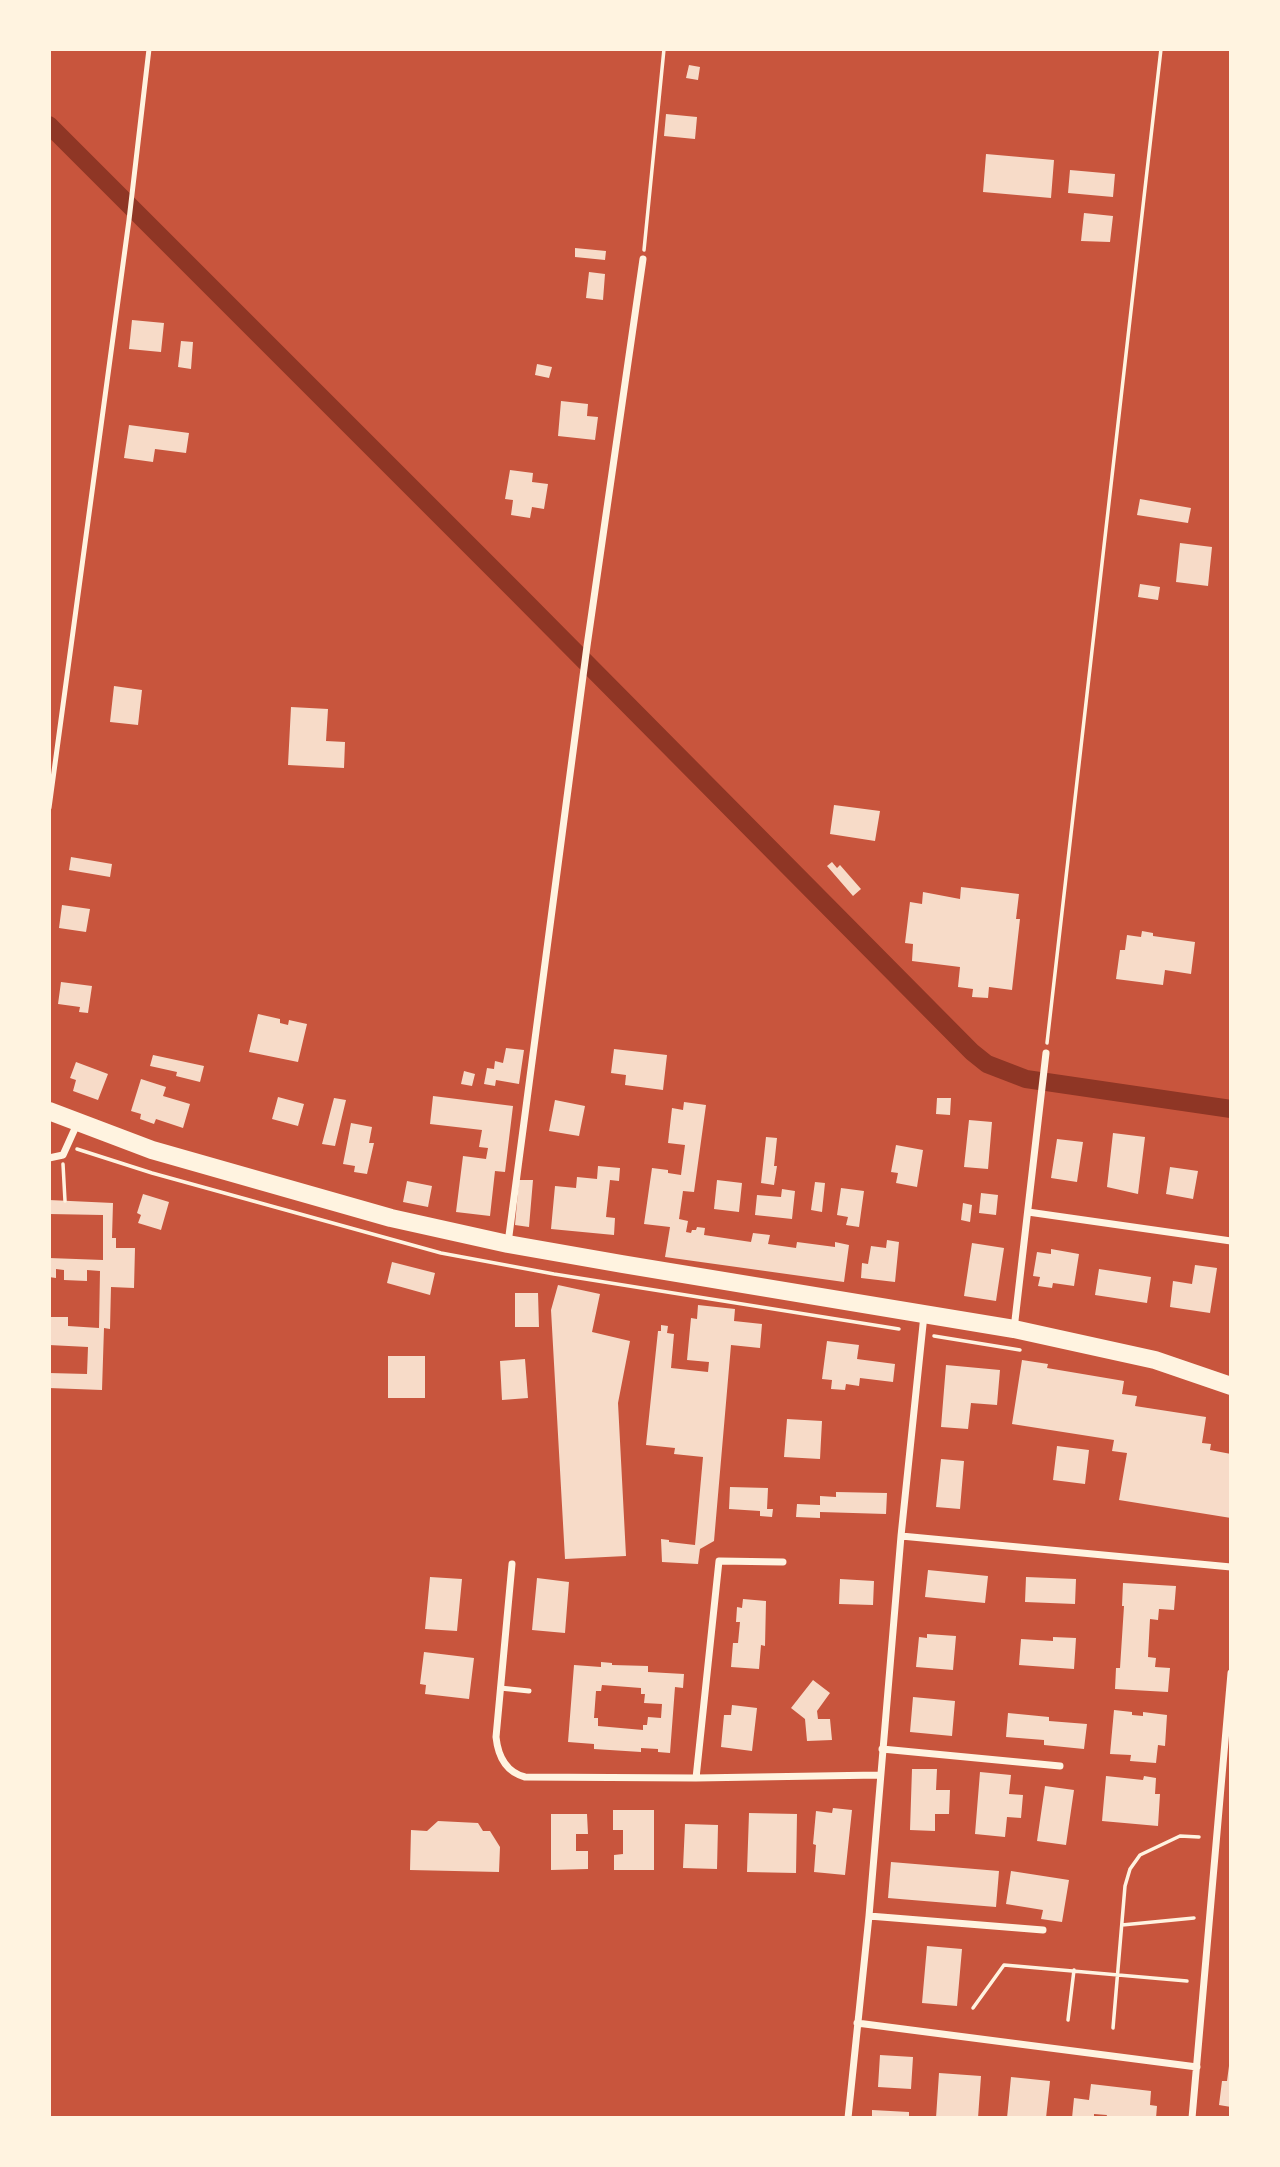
<!DOCTYPE html>
<html>
<head>
<meta charset="utf-8">
<style>
	body { margin:0 }
	#map { position:relative; width:1280px; height:2167px; overflow:hidden; background:#c8553d; font-family:"Space Grotesk",sans-serif }
	canvas { display:block }
	.frame { position:absolute; inset:0; border:51px solid #fff3e0; pointer-events:none }
</style>
</head>
<body>
<div id="map">
<canvas width="1280" height="2167"></canvas>
<div class="frame"></div>
</div>
<script>
const context = document.querySelector('canvas').getContext('2d');
context.lineJoin = 'round';
function trace(path, color, width, dash) { context.strokeStyle = color; context.lineWidth = width; context.lineCap = dash ? 'butt' : 'round'; context.setLineDash(dash || []); context.stroke(path); }
function fillPath(path, color) { context.fillStyle = color; context.fill(path, 'evenodd'); }
trace(new Path2D(`
	M49 125 519 595 972 1052 987 1064 1026 1079 1231 1109`), '#8f3625', 18);
fillPath(new Path2D(`
	M689 65 700 67 698 80 686 78Z
	M666 114 697 117 695 139 664 136Z
	M986 154 1054 160 1051 198 983 192Z
	M1070 170 1115 174 1113 197 1068 193Z
	M1084 213 1113 216 1110 242 1081 241Z
	M575 248 606 251 605 260 575 257Z
	M589 272 605 274 603 300 586 298Z
	M132 320 164 323 161 352 129 349Z
	M181 341 193 342 191 369 178 367Z
	M537 364 552 367 549 378 535 375Z
	M561 401 588 404 587 416 598 417 595 440 558 436Z
	M129 425 189 433 186 453 155 449 153 462 124 458Z
	M510 470 533 473 532 482 548 484 544 509 532 507 530 518 511 515 513 500 505 499Z
	M1140 499 1191 508 1188 523 1137 515Z
	M1180 543 1212 547 1208 586 1176 582Z
	M1140 584 1160 587 1158 600 1138 597Z
	M114 686 142 690 138 725 110 722Z
	M291 707 328 709 326 741 345 742 344 768 288 765Z
	M834 805 880 811 875 841 830 834Z
	M71 857 112 864 110 877 69 870Z
	M832 862 837 868 840 865 861 889 853 896 827 866Z
	M961 887 1019 894 1016 919H1020L1012 990 989 987 988 998 972 997 973 989 958 987 960 967 912 961 913 944 905 943 910 902 922 904 923 892 960 899Z
	M62 905 90 909 86 932 59 928Z
	M1142 931 1153 933V936L1195 942 1191 974 1165 970 1163 985 1116 979 1120 950H1125L1127 935 1141 937Z
	M61 982 92 986 88 1013 79 1012 80 1007 58 1004Z
	M258 1014 280 1019V1023L288 1025 289 1020 307 1024 298 1062 249 1052Z
	M506 1048 524 1050 519 1084 496 1080 495 1086 484 1084 487 1068 494 1069 495 1061 503 1063Z
	M614 1049 667 1055 663 1090 625 1085 626 1075 611 1073Z
	M153 1055 204 1066 200 1082 176 1076 177 1072 150 1066Z
	M76 1062 108 1074 98 1100 73 1091 76 1080 70 1078Z
	M464 1071 475 1074 472 1086 461 1084Z
	M141 1079 166 1087 163 1096 190 1104 183 1128 156 1119 154 1124 140 1119 141 1114 131 1111Z
	M433 1096 513 1106 505 1172 495 1171 490 1216 456 1212 463 1156 486 1159 488 1148 479 1147 482 1130 430 1124Z
	M278 1097 304 1104 298 1126 272 1119Z
	M334 1098 346 1100 335 1146 322 1144Z
	M937 1098H951L950 1115 936 1114Z
	M555 1100 585 1106 579 1136 549 1131Z
	M684 1102 706 1105 694 1192 683 1191 679 1219 688 1221 686 1232 691 1233 692 1230H696L697 1227 705 1228 704 1235 751 1242 753 1233 770 1235 768 1244 796 1248 797 1242 835 1247V1242L849 1245 844 1282 665 1257 670 1227 644 1224 652 1168 668 1170V1173L681 1175 685 1145 668 1143 672 1108 683 1110Z
	M969 1120 992 1122 988 1169 964 1167Z
	M351 1123 372 1127 369 1143H374L367 1174 354 1172 355 1166 343 1164Z
	M1113 1133 1145 1137 1138 1194 1107 1187Z
	M766 1137 777 1138 774 1166H777L774 1185 761 1183Z
	M1057 1139 1083 1142 1077 1182 1051 1178Z
	M896 1145 923 1150 917 1187 896 1183 898 1173 891 1172Z
	M598 1166 620 1168 619 1181 610 1180 606 1217 615 1218 614 1235 551 1229 555 1186 576 1188 577 1177 597 1179Z
	M1170 1167 1198 1171 1193 1199 1166 1194Z
	M519 1180H533L529 1227 515 1225Z
	M717 1180 742 1183 739 1212 714 1209Z
	M407 1181 432 1186 428 1207 403 1202Z
	M815 1182 825 1183 822 1212 811 1210Z
	M841 1188 864 1191 859 1227 846 1225 848 1217 837 1215Z
	M782 1189 795 1191 792 1219 755 1215 757 1195 781 1197Z
	M981 1193 998 1195 996 1215 979 1213Z
	M143 1194 169 1202 161 1230 138 1223 141 1215 137 1213Z
	M49 1200 113 1203 112 1238H116V1248H135L134 1288 111 1287 110 1329 104 1328 102 1390 49 1388V1373L87 1374 88 1347 49 1345V1317H68V1326L99 1328 100 1271 87 1270V1281L64 1280V1270L56 1269V1278L49 1277V1258L103 1260V1215L49 1214Z
	M963 1203 972 1205 970 1222 961 1220Z
	M887 1240 899 1242 895 1282 861 1278 862 1263 868 1264 871 1246 886 1248Z
	M972 1243 1004 1248 996 1301 964 1296Z
	M1051 1249 1079 1254 1074 1286 1053 1283 1052 1288 1038 1286 1040 1277 1033 1276 1037 1252 1051 1254Z
	M392 1262 435 1273 430 1295 387 1283Z
	M1195 1265 1217 1268 1210 1313 1170 1307 1173 1281 1192 1284Z
	M1099 1269 1151 1277 1147 1303 1095 1295Z
	M558 1285 600 1294 592 1332 630 1341 618 1403 626 1556 565 1559 551 1310Z
	M515 1293H538L539 1327H515Z
	M698 1305 735 1309 734 1321 762 1324 760 1348 731 1345 714 1541 700 1549 698 1564 662 1562 661 1539 669 1540V1542L695 1545 703 1457 674 1454 675 1448 646 1445 658 1331H661V1325L668 1326 667 1333 674 1334 671 1368 708 1372 709 1362 687 1360 691 1318 697 1319Z
	M827 1341 859 1345 857 1359 895 1364 893 1382 860 1378 859 1386 846 1384 845 1390 831 1389 832 1380 822 1379Z
	M388 1356H425V1398H388Z
	M525 1359 528 1398 502 1400 500 1361Z
	M1022 1360 1048 1364 1047 1368 1124 1381 1122 1394 1137 1396 1135 1406 1206 1417 1202 1443 1211 1444 1210 1450 1231 1454V1518L1119 1500 1127 1453 1112 1451 1114 1440 1012 1424Z
	M946 1365 1000 1370 997 1405 971 1403 968 1429 941 1427Z
	M787 1419 822 1421 820 1459 784 1457Z
	M1057 1446 1089 1450 1085 1484 1053 1480Z
	M941 1459 964 1461 960 1509 936 1507Z
	M730 1487 768 1488 767 1509H773L772 1517 760 1516V1511L729 1509Z
	M836 1492 887 1493 886 1514 820 1512V1518L796 1517 797 1504 820 1505V1496L836 1497Z
	M928 1570 988 1576 985 1603 925 1597Z
	M430 1577 462 1579 457 1631 425 1629Z
	M1026 1577 1076 1579 1075 1604 1025 1602Z
	M537 1578 569 1582 565 1633 532 1630Z
	M840 1579 874 1581 873 1605 839 1604Z
	M1123 1583 1176 1586 1174 1610 1159 1609 1158 1620 1150 1619 1148 1657 1156 1658 1155 1667 1170 1668 1168 1692 1115 1689 1116 1668H1120L1124 1606H1122Z
	M743 1599 766 1601 765 1646 761 1645 759 1669 731 1667 733 1643H738L740 1622H736L737 1607 742 1608Z
	M927 1634 956 1636 953 1670 916 1667 919 1637 927 1638Z
	M1053 1637 1076 1638 1074 1669 1019 1665 1021 1639 1053 1641Z
	M424 1652 474 1658 469 1699 425 1694 426 1685 420 1684Z
	M601 1662 612 1663V1665L648 1666V1672L684 1674 683 1688 675 1687 670 1753 658 1752V1749L641 1748V1752L594 1749V1744L568 1742 574 1665 601 1667ZM602 1685 641 1688V1694H645L644 1703 662 1704 661 1718 648 1717 647 1725H643V1730L598 1726V1718H594L596 1691H601Z
	M813 1680 830 1693 817 1711 818 1719H830L832 1740 807 1741 805 1719 791 1708Z
	M913 1697 955 1701 952 1736 910 1732Z
	M732 1705 757 1708 752 1751 721 1747 724 1715H731Z
	M1114 1710 1132 1712V1715L1143 1716V1712L1167 1715 1165 1746 1158 1745 1156 1763 1130 1761 1131 1755 1110 1754Z
	M1008 1713 1049 1717V1721L1087 1724 1084 1749 1044 1745V1740L1006 1737Z
	M912 1769H937L936 1790H950L949 1814H935V1831L910 1830Z
	M980 1772 1011 1775 1009 1794 1023 1795 1021 1818 1007 1817 1005 1837 975 1834Z
	M1106 1776 1143 1780 1144 1776 1156 1778 1155 1794H1160L1158 1826 1102 1821Z
	M1045 1786 1074 1790 1066 1845 1037 1841Z
	M833 1808 852 1810 845 1875 814 1872 816 1845 813 1844 816 1811 832 1813Z
	M613 1810H654V1870H614V1855L623 1854V1830H613Z
	M749 1813 797 1814 796 1873 747 1872Z
	M551 1814H587L588 1834H576V1851H588V1869L551 1870Z
	M438 1821 478 1823 483 1831H490L500 1847 499 1872 410 1870 411 1830 427 1831Z
	M685 1824 718 1825 717 1869 683 1868Z
	M891 1862 999 1871 996 1907 888 1898Z
	M1011 1871 1069 1880 1062 1922 1041 1919 1043 1910 1006 1904Z
	M927 1946 962 1949 957 2006 922 2003Z
	M880 2055 913 2057 911 2089 878 2087Z
	M1229 2066H1231V2107L1219 2105 1222 2081H1227Z
	M939 2073 981 2076 978 2118H936Z
	M1011 2077 1050 2081 1046 2118H1007Z
	M1091 2084 1151 2091 1150 2105 1157 2106 1156 2118H1106L1107 2115 1094 2114V2118H1072L1074 2098 1089 2100Z
	M872 2110 909 2112V2118H872Z`), '#f7dbc8');
trace(new Path2D(`
	M644 250 664 49
	M1047 1043 1161 49
	M77 1149 152 1173 441 1253 554 1274 899 1329
	M63 1164 65 1201
	M934 1336 1020 1350
	M1122 1925 1194 1918
	M973 2008 1004 1965 1187 1981
	M1068 2020 1074 1970
	M1113 2028 1125 1886 1130 1869 1140 1855 1180 1836 1199 1837`), '#fff3e0', 3.5);
trace(new Path2D(`
	M49 808 129 220 149 49
	M500 1688 529 1691`), '#fff3e0', 5);
trace(new Path2D(`
	M49 1158 63 1155 77 1124
	M1028 1212 1231 1241
	M508 1243 587 646 643 259
	M1014 1329 1046 1053
	M901 1536 1231 1567
	M512 1564 496 1737C498 1756 506 1772 525 1777L696 1778 879 1775
	M882 1749 1060 1766
	M696 1778 719 1561 783 1562
	M869 1916 1043 1930
	M857 2023 1197 2067
	M848 2118 869 1916 901 1536 924 1315
	M1192 2118 1231 1673`), '#fff3e0', 7);
trace(new Path2D(`
	M49 1111 152 1150 391 1218 508 1244 622 1264 1014 1329 1155 1360 1231 1386`), '#fff3e0', 18);
</script>
</body>
</html>
